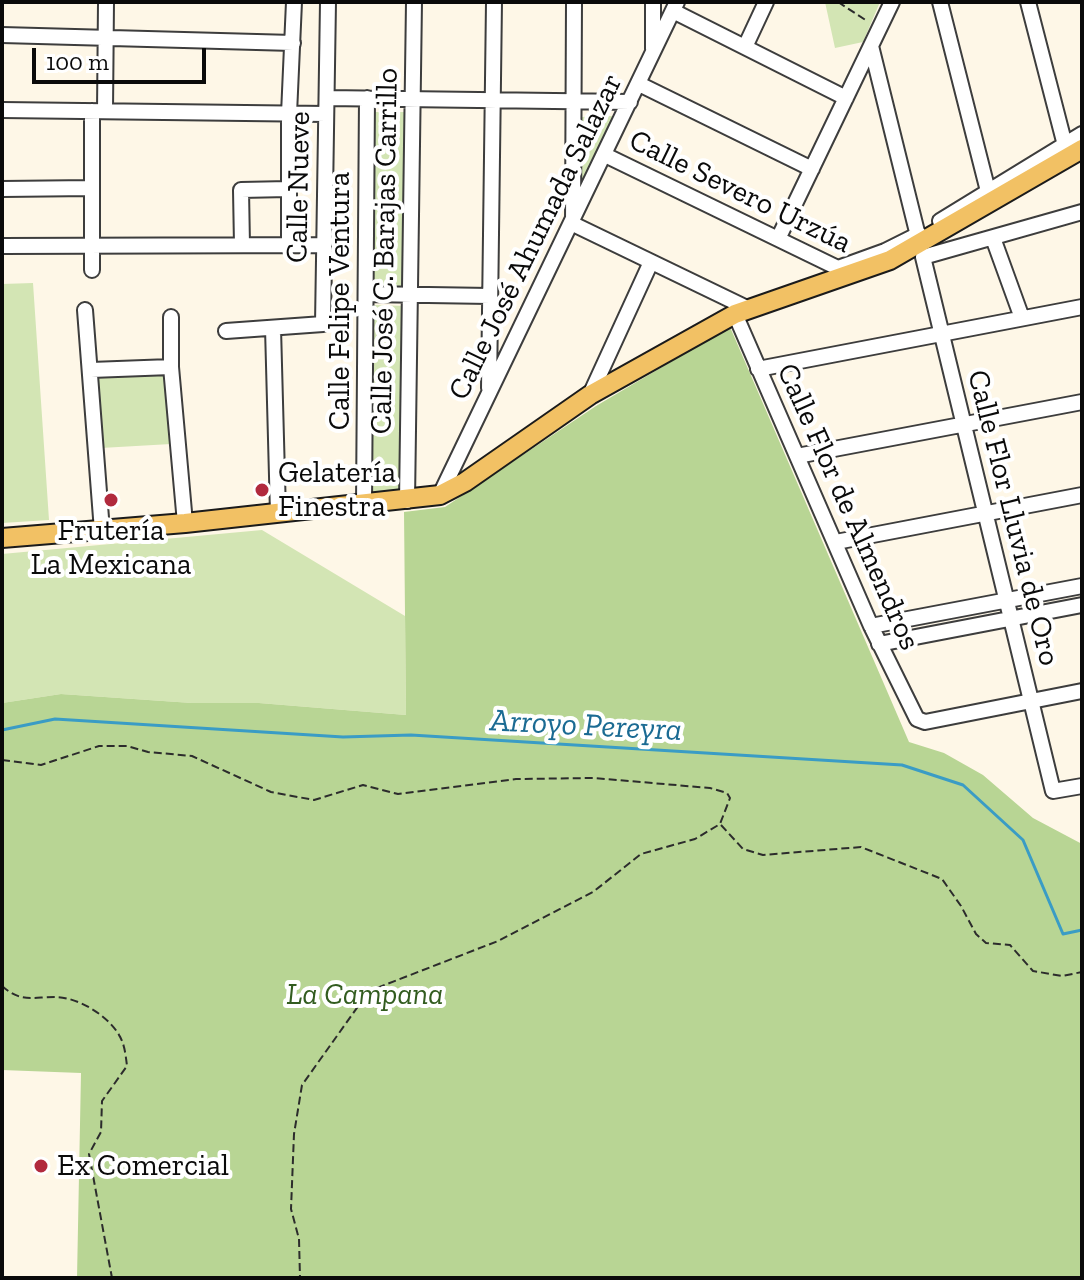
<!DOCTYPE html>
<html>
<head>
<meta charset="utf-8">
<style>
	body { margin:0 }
	#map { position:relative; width:1084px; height:1280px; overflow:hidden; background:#fef7e7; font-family:"Zilla Slab",serif }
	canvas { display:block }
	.frame { position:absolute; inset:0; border:4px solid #0a0a0a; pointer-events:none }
	.scale { position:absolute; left:32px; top:48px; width:174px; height:36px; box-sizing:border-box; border:4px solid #0a0a0a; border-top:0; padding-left:10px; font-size:24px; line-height:28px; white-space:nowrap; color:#0a0a0a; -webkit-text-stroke:6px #fff; paint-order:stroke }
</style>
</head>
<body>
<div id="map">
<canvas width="1084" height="1280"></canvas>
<div class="frame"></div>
<div class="scale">100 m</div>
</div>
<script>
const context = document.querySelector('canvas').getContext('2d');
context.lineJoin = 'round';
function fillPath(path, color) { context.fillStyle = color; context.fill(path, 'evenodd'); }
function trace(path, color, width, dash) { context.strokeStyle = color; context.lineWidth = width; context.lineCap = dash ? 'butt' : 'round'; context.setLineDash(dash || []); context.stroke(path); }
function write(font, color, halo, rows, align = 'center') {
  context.font = font + ' "Zilla Slab",serif'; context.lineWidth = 8; context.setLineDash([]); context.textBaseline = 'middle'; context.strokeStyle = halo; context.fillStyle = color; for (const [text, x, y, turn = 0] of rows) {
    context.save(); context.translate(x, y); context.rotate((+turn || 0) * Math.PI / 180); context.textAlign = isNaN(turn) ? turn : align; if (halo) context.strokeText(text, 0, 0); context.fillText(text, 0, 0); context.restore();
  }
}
fillPath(new Path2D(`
	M825 2H880L863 42 835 48Z
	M372 112H405V288H372Z
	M614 116 578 203 581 117Z
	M33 283 49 520 2 523V284Z
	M373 305 406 306 402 492H370Z
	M167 373 171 444 101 448 96 377Z
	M262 530 405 616 406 715 259 703H192L61 694 2 703V554Z`), '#d3e5b4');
fillPath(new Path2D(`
	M730 327 909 742 944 753 983 775 1033 818 1082 844V1278H77L81 1073 2 1070V703L61 694 192 703H259L406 715 404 512 445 507 596 406Z`), '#b8d594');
trace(new Path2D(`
	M2 730 55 719 343 737 411 735 902 765 963 785 1023 840 1063 934 1082 930`), '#3a9cc5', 3);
const minor = new Path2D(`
	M574 2 573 224 747 308
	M940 2 990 199
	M1028 2 1067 153
	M673 11 846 98
	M2 35 293 43
	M871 46 920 244
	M745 47 766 2
	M653 49V2
	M639 84 812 169
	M327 98 630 102
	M2 110 326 114
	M105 111 106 2
	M605 155 846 272
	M2 189 91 188
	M1082 212 923 257 1053 791 1082 786
	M940 221 1082 134
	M993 238 1022 318
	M778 239 892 2
	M242 245 241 190 288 189
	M289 245V114L294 2
	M2 246 324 245
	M838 268 885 251 919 234
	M92 270V111
	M366 294 490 296
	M85 310 102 531
	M735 314 871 626 917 719 925 722 1082 691
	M171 317V367L185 523
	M273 328 278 513
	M226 331 323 324 328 2
	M758 369 1082 307
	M91 370 171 367
	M489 388 494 2
	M590 395 651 262
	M797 456 1082 402
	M440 495 677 2
	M407 501 414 2
	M364 504 367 98
	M836 542 1082 495
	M871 626 1082 586
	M879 644 1082 605`);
const major = new Path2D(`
	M2 538 185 523 440 495 465 482 590 395 735 314 890 260 1082 149`);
trace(minor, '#3d3d3d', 18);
trace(major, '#1b1b1b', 22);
trace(new Path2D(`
	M838 2 867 21
	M2 760 41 765 99 746H127L148 752 192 756 271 792 314 800 363 785 398 794 516 779 594 778 710 788 727 793 730 798 720 824 695 839 641 854 593 892 498 941 369 991 302 1085 294 1134 291 1209 299 1239 300 1278
	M721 825 743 849 763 855 861 847 942 879 961 906 976 934 986 943 1010 945 1033 971 1062 976 1082 972
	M2 986C21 1003 32 997 55 997 79 997 113 1018 122 1041 125 1048 126 1058 127 1066L102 1101 101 1132 89 1154 112 1278`), '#2c2c2c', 2, [8, 4]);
trace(minor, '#fff', 14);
trace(major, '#f2c164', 18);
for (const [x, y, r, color] of [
	[262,490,8,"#b12a3e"],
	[111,500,8,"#b12a3e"],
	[41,1166,8,"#b12a3e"]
]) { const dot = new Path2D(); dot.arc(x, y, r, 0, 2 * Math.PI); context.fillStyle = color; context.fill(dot); trace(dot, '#fff', 3); }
write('30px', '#0a0a0a', '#fff', [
	["Calle Nueve",299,187,-89],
	["Calle Severo Urzúa",740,192,26],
	["Calle José Ahumada Salazar",536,237,-64],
	["Calle José C. Barajas Carrillo",385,251,-89],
	["Calle Felipe Ventura",340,301,-90],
	["Calle Flor de Almendros",848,507,66],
	["Calle Flor Lluvia de Oro",1013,518,76]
]);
write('30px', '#0a0a0a', '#fff', [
	["Gelatería",278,473],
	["Finestra",278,507],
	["Frutería",111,531,"center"],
	["La Mexicana",111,565,"center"],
	["Ex Comercial",57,1166]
], 'left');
write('italic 30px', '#325c1f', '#fff', [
	["La Campana",365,995]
]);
write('italic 32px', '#1b6b93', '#fff', [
	["Arroyo Pereyra",586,726,3]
]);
</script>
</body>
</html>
